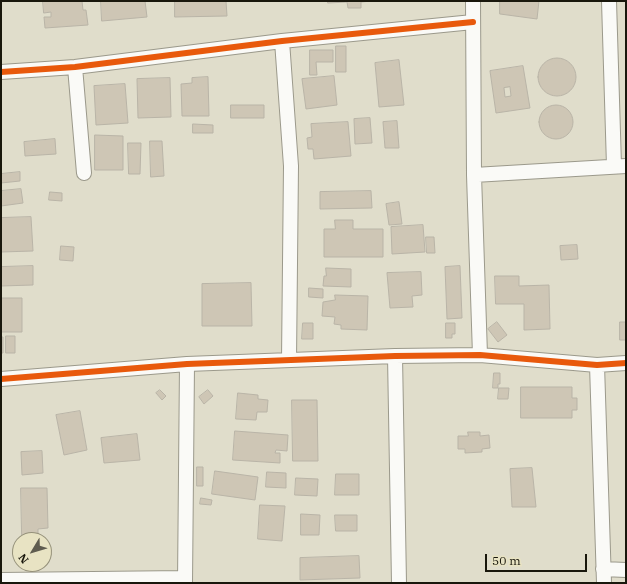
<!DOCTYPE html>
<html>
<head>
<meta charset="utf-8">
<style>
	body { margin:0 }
	#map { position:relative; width:627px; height:584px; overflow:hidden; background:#e0ddcb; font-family:"IBM Plex Serif",serif }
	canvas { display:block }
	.frame { position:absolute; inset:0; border:2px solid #19170c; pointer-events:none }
	.north { position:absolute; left:12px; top:532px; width:40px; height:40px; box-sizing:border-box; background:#e8e3c3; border:1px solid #95917a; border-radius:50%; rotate:232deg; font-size:11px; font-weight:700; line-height:16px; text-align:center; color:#19170c }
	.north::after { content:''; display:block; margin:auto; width:14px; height:18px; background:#5f5c4f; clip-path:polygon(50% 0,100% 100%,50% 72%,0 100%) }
	.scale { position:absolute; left:485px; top:554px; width:102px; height:18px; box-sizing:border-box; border:2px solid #19170c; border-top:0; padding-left:5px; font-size:12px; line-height:14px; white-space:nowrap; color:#19170c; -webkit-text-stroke:3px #e8e3c3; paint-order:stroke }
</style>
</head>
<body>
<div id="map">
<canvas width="627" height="584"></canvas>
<div class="frame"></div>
<div class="north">N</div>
<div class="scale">50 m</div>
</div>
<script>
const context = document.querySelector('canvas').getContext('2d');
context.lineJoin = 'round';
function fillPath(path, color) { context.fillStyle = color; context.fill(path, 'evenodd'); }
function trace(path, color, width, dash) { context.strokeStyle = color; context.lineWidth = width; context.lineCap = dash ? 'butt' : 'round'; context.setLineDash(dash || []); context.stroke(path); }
const building = new Path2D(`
	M43 1H82L83 10H86L88 25 45 28 44 17H51V12L44 13Z
	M101 1H145L147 17 102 21Z
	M175 1H226L227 16 175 17Z
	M328 1H372L361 2V8H348L347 2 328 3Z
	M500 1H539L537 19 500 14Z
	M336 46H346V72H336Z
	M310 50H333V62H316L317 75H310Z
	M538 77a19 19 0 1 1 38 0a19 19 0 1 1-38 0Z
	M399 60 404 105 379 107 375 63Z
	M523 66 530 108 496 113 490 71ZM510 87 511 96 505 97 504 88Z
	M334 76 337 105 306 109 302 79Z
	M208 77 209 116H182L181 84 192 83V78Z
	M170 78 171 117 138 118 137 79Z
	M125 84 128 123 96 125 94 86Z
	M539 122a17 17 0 1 1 34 0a17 17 0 1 1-34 0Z
	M231 105H264V118H231Z
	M370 118 372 143 355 144 354 119Z
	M397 121 399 148H385L383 122Z
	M348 122 351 156 314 159 313 149H308L307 138 312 137 311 124Z
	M193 124 213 125V133H193Z
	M95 135 123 136V170H95Z
	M55 139 56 154 25 156 24 142Z
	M150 141H162L164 176 151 177Z
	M128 143H141L140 174H129Z
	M20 172V181L1 183V174Z
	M21 189 23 203 1 206V191Z
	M371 191 372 208 320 209V192Z
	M50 192 62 193V201L49 200Z
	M399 202 402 224 389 225 386 204Z
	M31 217 33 251 1 252V218Z
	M335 220H353V229H383V257H324V229H335Z
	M423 225 425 252 392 254 391 227Z
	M426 237H434L435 253H427Z
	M577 245 578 259 561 260 560 246Z
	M61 246 74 247 73 261 60 260Z
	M33 266V285L1 286V267Z
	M460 266 462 318 447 319 445 267Z
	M326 268 351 269V287L323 286 324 276H326Z
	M421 272 422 295 412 296 413 307 390 308 387 273Z
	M495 276H519V286L549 285 550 329 524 330V304H496Z
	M251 283 252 326H202V284Z
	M309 288 323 289V298L309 297Z
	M335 295 368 296 367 330 341 329V325L334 324 335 317 322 316 323 302 335 300Z
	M1 298H22V332H1Z
	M497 322 507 335 498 342 488 329Z
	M620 322H626V340H620Z
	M303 323H313V339H302Z
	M446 323H455V334H452V338H446Z
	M6 336H15V353H6Z
	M1 337H3V353H1Z
	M494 373H500V384H498V388H493Z
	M521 387H572V398H577V410H572V418H521Z
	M499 388H509L508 399H498Z
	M160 390 166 396 162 400 156 393Z
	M208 390 213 396 204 404 199 397Z
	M238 393 258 395V399L268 400 267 412H257L256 420 236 419Z
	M292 400H317L318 461H293Z
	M80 411 87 450 64 455 56 415Z
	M235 431 288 435 287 451 276 450 275 453H280V463L233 460Z
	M468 432H480V436L489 435 490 448 482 449V452L465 453V449H458V436H468Z
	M137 434 140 460 104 463 101 438Z
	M42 451 43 473 22 475 21 452Z
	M197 467H203V486H197Z
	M532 468 536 507H512L510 469Z
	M215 471 258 477 255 500 212 494Z
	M267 472 286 473V488L266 487Z
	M336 474H359V495H335Z
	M296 478 318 479 317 496 295 495Z
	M21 488H47L48 528 38 529V534L22 535Z
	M201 498 212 500 211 505 200 504Z
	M260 505 285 506 282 541 258 539Z
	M301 514 320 515 319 535H301Z
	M335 515H357V531H336Z
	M359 556 360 578 300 580V558Z`);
fillPath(building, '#cec6b5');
trace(building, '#b9b4a7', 1);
const minor = new Path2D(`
	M473 1 474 175 480 355
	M609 1 614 166
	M282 41 291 166 289 360
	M75 67 84 173
	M1 72 75 67 282 41 473 22
	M474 175 626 166
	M395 356 399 583
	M597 365 604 583
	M1 379 187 364 395 356 480 355 597 365 626 363
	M603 569 626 570
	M1 580 185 578
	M185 583 187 364`);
trace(minor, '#9b998b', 16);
trace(minor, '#fafaf7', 14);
trace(new Path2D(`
	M1 72 75 67 282 41 473 22
	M1 379 187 364 395 356 480 355 597 365 626 363`), '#e8590c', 6);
</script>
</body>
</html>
